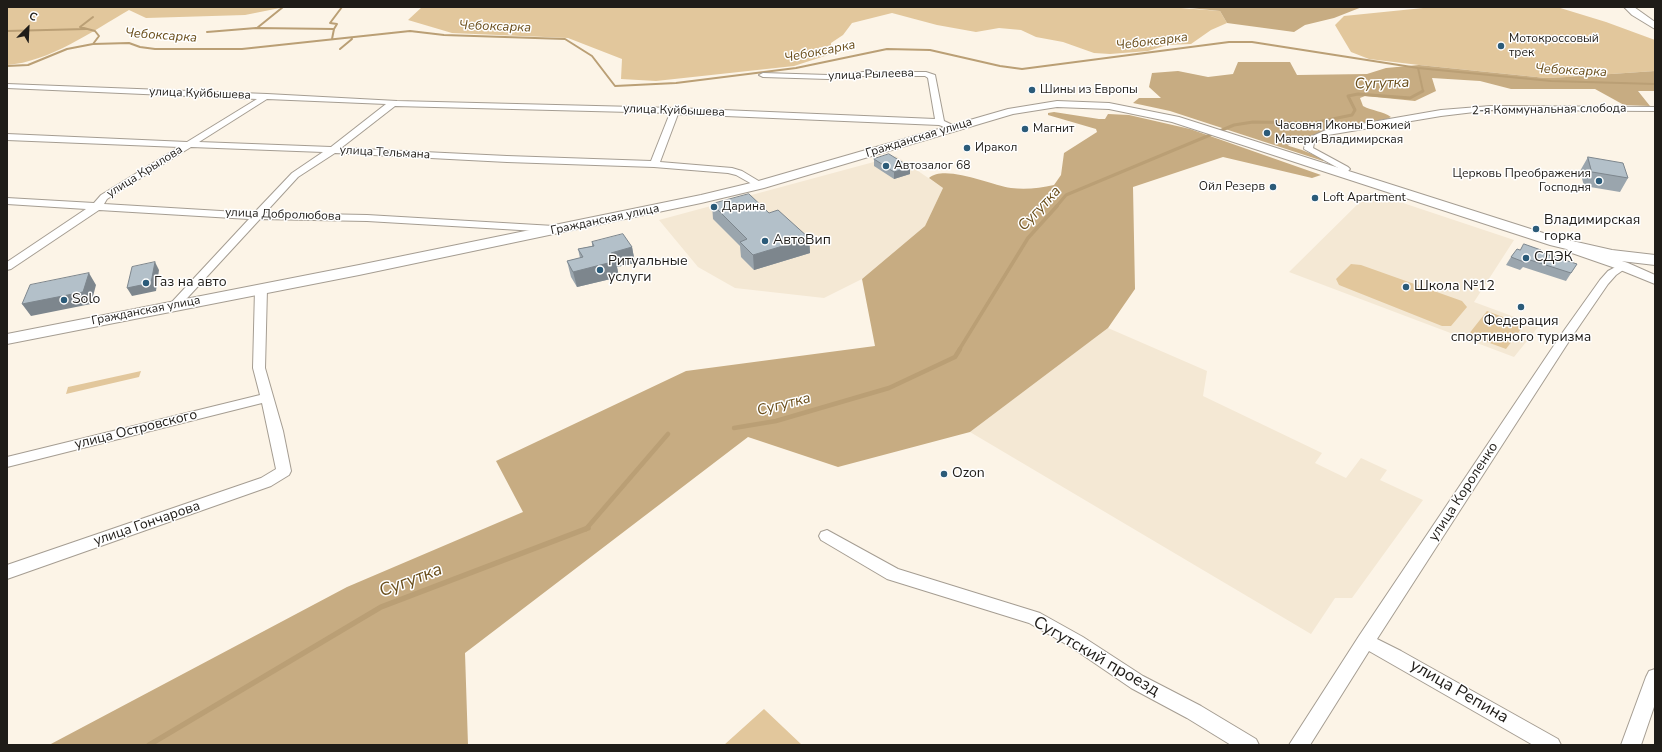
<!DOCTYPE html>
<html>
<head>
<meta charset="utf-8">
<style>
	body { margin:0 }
	#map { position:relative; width:1662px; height:752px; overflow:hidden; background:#fcf4e7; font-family:"Nunito Sans",sans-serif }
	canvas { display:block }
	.frame { position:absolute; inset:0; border:8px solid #1f1c18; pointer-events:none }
	.north { position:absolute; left:8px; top:8px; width:40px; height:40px; -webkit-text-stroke:3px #fff; paint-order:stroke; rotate:24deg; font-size:11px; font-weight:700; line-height:16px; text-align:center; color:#1f1c18 }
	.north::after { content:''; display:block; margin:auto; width:14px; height:18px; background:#1f1c18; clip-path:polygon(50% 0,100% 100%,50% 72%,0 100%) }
</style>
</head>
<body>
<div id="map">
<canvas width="1662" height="752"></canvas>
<div class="frame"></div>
<div class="north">С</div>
</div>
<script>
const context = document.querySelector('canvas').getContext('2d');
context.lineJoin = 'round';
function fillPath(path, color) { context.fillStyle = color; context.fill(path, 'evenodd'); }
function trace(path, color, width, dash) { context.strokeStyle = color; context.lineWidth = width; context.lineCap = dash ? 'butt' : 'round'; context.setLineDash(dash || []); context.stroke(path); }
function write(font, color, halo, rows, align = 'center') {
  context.font = font + ' "Nunito Sans",sans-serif'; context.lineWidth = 3; context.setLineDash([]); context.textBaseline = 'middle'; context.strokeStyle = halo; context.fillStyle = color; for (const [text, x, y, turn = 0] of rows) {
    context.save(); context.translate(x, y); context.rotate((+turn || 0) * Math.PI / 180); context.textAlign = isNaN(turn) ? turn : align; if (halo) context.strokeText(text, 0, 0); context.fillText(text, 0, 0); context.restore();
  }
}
fillPath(new Path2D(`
	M896 156 943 188 925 226 862 279 824 298 735 288 698 267 659 220Z
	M1370 192 1514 240 1474 302 1539 326 1514 357 1289 272Z
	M1108 328 1207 371 1203 396 1322 453 1315 463 1346 478 1361 458 1387 470 1380 480 1423 500 1352 598H1335L1311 634 970 432Z`), '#f4e8d4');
fillPath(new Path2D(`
	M7 7H285L245 15 146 18 129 10C93 31 49 62 7 65Z
	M422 7 1181 8 1220 11 1227 23 1211 30 1191 44 1167 45 1148 51 1110 54 1094 53 1063 42 1036 37 1021 30 999 28 976 32 937 25 892 13 852 23 843 35 831 43V54L794 66 656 81 621 79 622 59 568 38 452 33 408 20Z
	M1433 7H1557L1606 22 1655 40V71L1567 77 1546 78 1419 65 1369 59 1351 52 1335 25 1344 16Z
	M1351 264 1361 265 1462 301 1467 307 1451 326H1442L1339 285 1336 279Z
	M1487 311 1524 325 1506 349 1468 335Z
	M141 371 139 377 66 394 68 387Z
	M764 709 802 745H724Z`), '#e2c79c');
fillPath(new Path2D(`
	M1179 7H1362L1334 18 1305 25 1294 32 1227 23 1220 11Z
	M1238 62H1290L1297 75 1367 74 1386 68 1419 65 1546 78 1567 77 1655 71V91H1638L1650 106 1624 105 1595 89H1511L1480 81 1432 78 1436 91 1415 101 1365 96 1360 98 1363 106C1372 111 1383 111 1391 117L1387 119 1332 127 1306 140 1288 145 1289 146 1302 150 1324 159 1323 161 1170 111 1133 103 1139 98H1161L1149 87 1152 73 1178 71 1208 77 1233 74Z
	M1054 112 1099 119H1105L1108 114 1129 115 1190 129 1321 175 1312 178 1223 157 1133 187 1135 289 1108 328 970 432 838 467 748 437 465 653 468 745H49L347 587 523 512 496 461 686 371 875 346 862 279 925 226 943 188 929 178C945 164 990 185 1011 188 1026 190 1040 188 1054 185L1061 175 1064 153 1097 132 1096 129 1048 115V113Z`), '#c7ac82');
trace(new Path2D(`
	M93 17 80 27 95 31 99 36 93 44
	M257 28 283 7
	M334 29 337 24 330 23 342 7
	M7 31 86 29
	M207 32 256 28 334 29 332 39
	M340 49 352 39
	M7 66 28 65 67 49 93 44 129 43 140 47 155 49H242L410 31 444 35 565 39 592 56 615 86 676 83 796 68 887 49 930 50 1000 66 1022 69 1229 42H1252L1418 68 1551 81 1655 84
	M1418 68 1423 91 1421 92`), '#ba9f75', 2);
trace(new Path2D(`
	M1056 207 1066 195 1234 125 1253 122 1313 123 1352 115 1355 110 1348 96 1358 94 1410 98 1423 91`), '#ba9f75', 3);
trace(new Path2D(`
	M959 350 1028 238 1057 206`), '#ba9f75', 3.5);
trace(new Path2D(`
	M734 428 776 421 889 388 955 357 960 349
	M586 529 668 434`), '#ba9f75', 4.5);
trace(new Path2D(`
	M149 745 381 607 588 528`), '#ba9f75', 5.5);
const minor = new Path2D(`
	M863 72H926L935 75 944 121 957 127 953 130 939 125 678 114 660 162 732 168 742 171 762 183 764 185 759 188 736 175 728 173 654 167 507 162 335 153 298 177 265 213 367 215 554 226 559 229 554 232 367 221 260 219 178 308H170L168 306 170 304 249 219 99 210 11 269 7 270V262L86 209 7 204V198L94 203 101 195 179 147 7 140V134L187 142 257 99 7 88V84L267 94 397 101 675 108 935 119 928 78 925 76H863L828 79 763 77 759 75 763 73 828 75ZM267 99 386 104 331 147 199 142ZM395 106 670 113 651 161 507 156 341 148ZM191 147 323 152 292 173 254 213 104 204 107 199Z
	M1491 106 1655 107V111L1491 110 1441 116 1328 135 1314 143 1313 148 1348 167 1350 169C1347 172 1346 175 1342 176L1337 173 1340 169 1304 149 1305 143 1308 138 1326 130 1441 110Z
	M1623 263 1629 266 1616 275 1608 284 1573 335 1377 639 1401 651 1558 739 1561 745H1533L1369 651 1310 745H1289L1359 636 1563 332 1600 280 1608 271Z
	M261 286 265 287 267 289 265 368 283 431 291 471 289 475 271 486 7 579V565L261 478 276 469 262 403 7 467V457L260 395 253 368 255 289 257 287Z
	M827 530 898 569 1040 613 1083 637 1143 676 1201 706 1256 739 1259 745H1231L1187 718 1131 688 1071 647 1029 623 887 579 821 540 819 536 821 532Z
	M1655 669V704L1641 745H1621L1646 677 1649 671Z`);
const tertiary = new Path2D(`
	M1574 245 1628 263 1655 275V284L1618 269 1569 252 1567 249 1569 246Z`);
const secondary = new Path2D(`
	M1624 7H1634L1655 22V29L1632 15Z
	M1057 101 1109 103 1179 117 1559 238 1612 250 1655 255V265L1612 260 1550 245 1172 122 1109 109 1057 107 1013 114 764 188 701 203 359 275 7 344V334L359 265 701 195 755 182 1008 109Z`);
trace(minor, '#a59d92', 2);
trace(tertiary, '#a59d92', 2);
trace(secondary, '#a59d92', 2);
fillPath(minor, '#fff');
fillPath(tertiary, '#fff');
fillPath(secondary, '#fff');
fillPath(new Path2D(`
	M1588 157 1628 178 1620 192 1584 186 1580 171Z
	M874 159 910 174 894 179 874 166Z
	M712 204 769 213 809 238 810 253 754 270 741 257 740 246 713 219Z
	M592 242 632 247 635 263 617 267 619 277 577 287 571 277 567 261 580 258 578 249 592 246Z
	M1520 250 1540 252 1577 264 1566 281 1523 267 1520 270 1506 265 1511 257Z`), '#9aa5ad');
fillPath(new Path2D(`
	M910 167V174L894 179V172Z
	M809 238 810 253 754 270 753 255Z
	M632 247 635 263 617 267 619 277 577 287 573 272 611 253Z
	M155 262 159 270 156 291 132 296 127 288Z
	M89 273 96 285 91 304 31 316 22 304Z`), '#7d868d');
const building = new Path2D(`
	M889 154 910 167 894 172 874 159Z
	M1588 157 1623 163 1628 178 1592 172Z
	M749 194 769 213 778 210 809 238 753 255 740 242 747 239 712 204Z
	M623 234 632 247 611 253 616 261 573 272 567 261 583 257 578 249 594 246 592 242Z
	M1524 244 1541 250 1540 252 1577 264 1571 273 1527 259 1524 262 1511 257 1517 249 1520 250Z
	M155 262 151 283 127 288 132 267Z
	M89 273 83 292 22 304 30 285Z`);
fillPath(building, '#b3c0c9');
trace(building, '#7d868d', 1);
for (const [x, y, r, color] of [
	[1501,46,4,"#2b5b79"],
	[1032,90,4,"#2b5b79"],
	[1025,129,4,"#2b5b79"],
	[1267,133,4,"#2b5b79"],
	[967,148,4,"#2b5b79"],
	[886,166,4,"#2b5b79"],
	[1599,181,4,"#2b5b79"],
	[1273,187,4,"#2b5b79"],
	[1315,198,4,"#2b5b79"],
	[714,207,4,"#2b5b79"],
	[1536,229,4,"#2b5b79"],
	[765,241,4,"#2b5b79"],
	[1526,258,4,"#2b5b79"],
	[600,270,4,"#2b5b79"],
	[146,283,4,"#2b5b79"],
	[1406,287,4,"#2b5b79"],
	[64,300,4,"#2b5b79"],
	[1521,307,4,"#2b5b79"],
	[944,474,4,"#2b5b79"]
]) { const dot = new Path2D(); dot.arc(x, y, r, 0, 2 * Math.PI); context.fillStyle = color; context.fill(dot); trace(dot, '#fff', 1.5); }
write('12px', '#1f1c18', '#fff', [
	["Мотокроссовый",1509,39],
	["трек",1509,53],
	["Шины из Европы",1040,90],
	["Часовня Иконы Божией",1275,126],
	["Матери Владимирская",1275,140],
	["Магнит",1033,129],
	["Иракол",975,148],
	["Автозалог 68",894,166],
	["Церковь Преображения",1591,174,"right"],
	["Господня",1591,188,"right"],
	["Ойл Резерв",1265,187,"right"],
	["Loft Apartment",1323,198],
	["Дарина",722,207]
], 'left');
write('12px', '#1f1c18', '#fff', [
	["улица Рылеева",871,75,-2],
	["улица Куйбышева",200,94,2],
	["2-я Коммунальная слобода",1549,110,-1],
	["улица Куйбышева",674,111,2],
	["Гражданская улица",919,138,-17],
	["улица Тельмана",385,153,3],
	["улица Крылова",145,172,-32],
	["улица Добролюбова",283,215,2],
	["Гражданская улица",605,220,-12],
	["Гражданская улица",146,311,-11]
]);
write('italic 13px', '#6a4e1b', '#fff', [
	["Чебоксарка",495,27,2],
	["Чебоксарка",161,36,4],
	["Чебоксарка",1152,42,-7],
	["Чебоксарка",820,52,-11],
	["Чебоксарка",1571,71,3]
]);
write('14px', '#1f1c18', '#fff', [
	["Владимирская",1544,221],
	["горка",1544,237],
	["АвтоВип",773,241],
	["СДЭК",1534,258],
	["Ритуальные",608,262],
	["услуги",608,278],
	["Газ на авто",154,283],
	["Школа №12",1414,287],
	["Solo",72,300],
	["Федерация",1521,322,"center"],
	["спортивного туризма",1521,338,"center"],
	["Ozon",952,474]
], 'left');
write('14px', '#1f1c18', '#fff', [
	["улица Островского",136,430,-14],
	["улица Короленко",1464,492,-57],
	["улица Гончарова",147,524,-19]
]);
write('italic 15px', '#6a4e1b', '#fff', [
	["Сугутка",1382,84,-2],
	["Сугутка",1040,209,-47],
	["Сугутка",784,405,-14]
]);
write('17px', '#1f1c18', '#fff', [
	["Сугутский проезд",1096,657,30],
	["улица Репина",1459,692,30]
]);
write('italic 18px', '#6a4e1b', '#fff', [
	["Сугутка",411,581,-21]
]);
</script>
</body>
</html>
